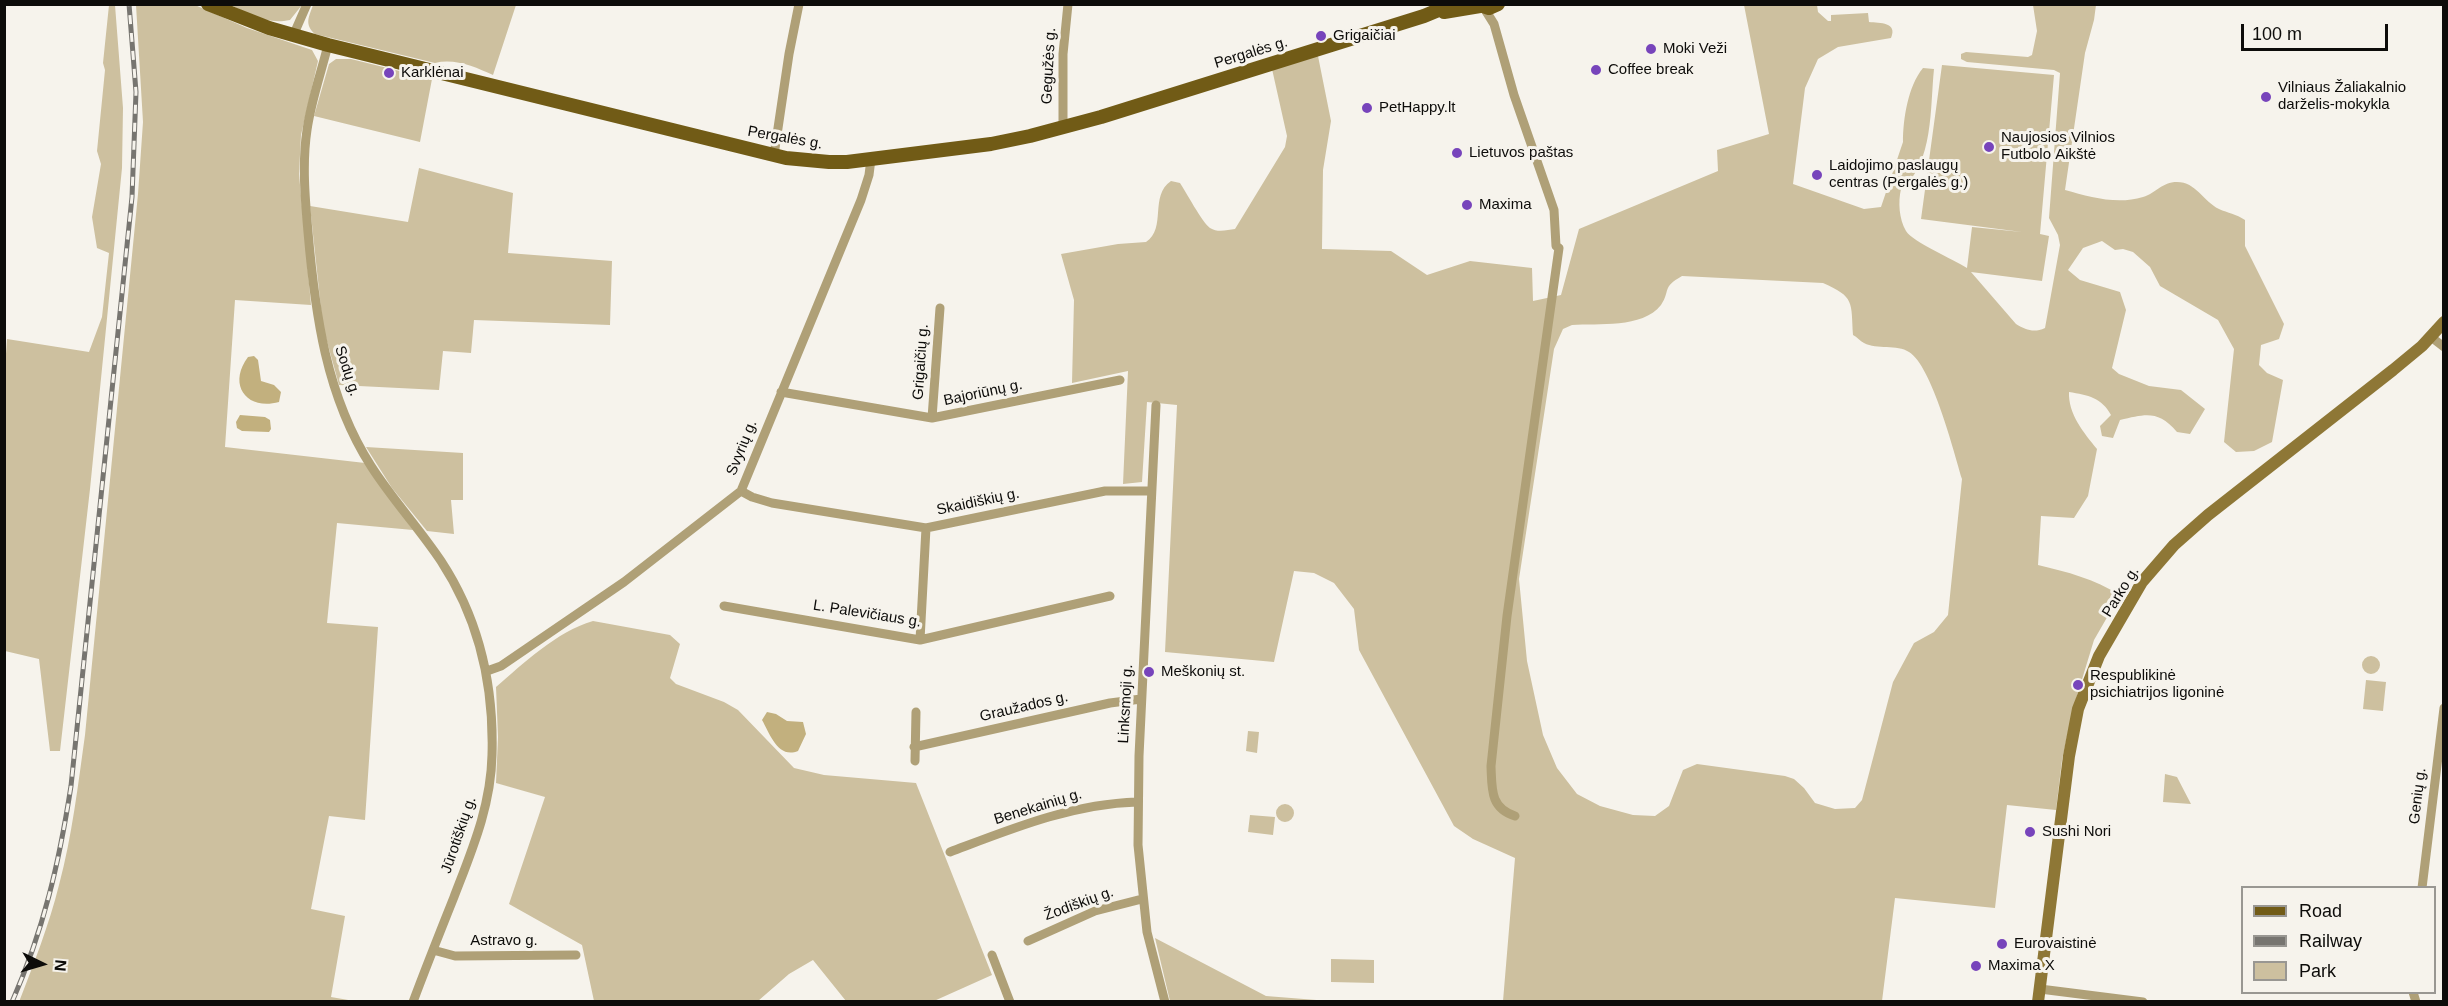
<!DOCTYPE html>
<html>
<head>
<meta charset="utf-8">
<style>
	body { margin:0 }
	#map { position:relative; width:2448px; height:1006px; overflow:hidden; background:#f6f3ec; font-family:Arial,sans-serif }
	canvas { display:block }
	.frame { position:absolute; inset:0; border:6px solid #0d0c0a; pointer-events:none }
	.legend { position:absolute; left:2241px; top:886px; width:195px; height:108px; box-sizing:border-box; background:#f6f3ec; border:2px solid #999792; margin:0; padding:8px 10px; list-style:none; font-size:18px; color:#0d0c0a }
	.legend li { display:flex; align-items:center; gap:12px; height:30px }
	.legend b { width:30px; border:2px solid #999792 }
	.north { position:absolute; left:12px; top:934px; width:60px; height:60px; -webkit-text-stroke:4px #f6f3ec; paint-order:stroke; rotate:95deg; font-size:16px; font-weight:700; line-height:24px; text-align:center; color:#0d0c0a }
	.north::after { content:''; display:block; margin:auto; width:21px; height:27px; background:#0d0c0a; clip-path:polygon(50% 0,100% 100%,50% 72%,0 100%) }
	.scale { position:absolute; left:2241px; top:24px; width:147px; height:27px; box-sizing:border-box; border:3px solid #0d0c0a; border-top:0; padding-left:8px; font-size:18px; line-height:21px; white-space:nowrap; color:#0d0c0a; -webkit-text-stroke:4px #f6f3ec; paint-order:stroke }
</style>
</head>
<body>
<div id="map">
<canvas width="2448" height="1006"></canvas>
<div class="frame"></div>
<ul class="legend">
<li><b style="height:8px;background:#715b16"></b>Road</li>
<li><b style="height:8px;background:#777570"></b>Railway</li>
<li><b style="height:16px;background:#cdc09f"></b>Park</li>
</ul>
<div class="north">N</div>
<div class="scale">100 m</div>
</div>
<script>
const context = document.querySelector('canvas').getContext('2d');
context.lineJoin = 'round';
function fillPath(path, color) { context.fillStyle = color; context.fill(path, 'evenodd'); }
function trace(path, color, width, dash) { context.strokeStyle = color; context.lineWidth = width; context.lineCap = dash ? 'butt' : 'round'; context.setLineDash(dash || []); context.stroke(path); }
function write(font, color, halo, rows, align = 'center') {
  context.font = font + ' Arial,sans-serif'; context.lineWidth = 6; context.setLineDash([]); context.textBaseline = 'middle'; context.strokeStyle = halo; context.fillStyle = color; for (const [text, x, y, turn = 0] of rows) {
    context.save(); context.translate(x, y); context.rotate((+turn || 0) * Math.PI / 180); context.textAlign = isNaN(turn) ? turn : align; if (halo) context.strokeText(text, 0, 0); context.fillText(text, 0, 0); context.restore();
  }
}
fillPath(new Path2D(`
	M109 5H115L123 108 122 168 90 489 60 751H50L39 659 5 651V369L7 339 89 352 102 317 109 253 97 248 92 217 101 164 97 151 105 70 103 63Z
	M136 5H195L247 28 312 50 318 61 301 135 299 174 311 305 235 300 225 447 365 463 413 530 337 523 327 623 378 627 365 820 329 816 311 909 345 916 331 997 354 1001 19 1002C34 963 49 925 59 885 72 836 78 785 85 735L138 194 143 122Z
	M230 5H302L290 20C266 25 251 14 230 5Z
	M313 5H516L493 75C475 67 455 58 435 63L315 34C304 24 309 17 313 5Z
	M1744 5H1817L1818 12 1828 21H1831V15L1868 13 1869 22C1880 23 1898 22 1891 38L1838 47 1818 59 1805 88 1793 184 1864 209 1881 207 1903 142C1903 119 1908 86 1923 68L1934 69C1930 106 1934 164 1901 189 1898 202 1899 219 1906 231 1913 242 1953 259 1967 268L1972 227 2022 232 1921 219 1942 65 2054 75 2040 234 2049 236 2042 281 1971 272 2016 324C2026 330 2034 333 2045 328L2060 245 2058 235 2049 218 2060 73 2054 70 1967 62 1961 59V54L1966 52 2028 57 2032 55 2037 31 2033 5H2096L2094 20 2085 53 2065 190C2090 197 2117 205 2143 197 2156 193 2162 182 2177 182 2196 182 2203 201 2219 209 2228 213 2236 214 2245 220V246L2284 324 2279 339 2261 345 2259 365 2267 373 2283 380 2272 442 2254 451 2236 452 2224 442 2234 349 2218 320 2160 286 2150 267 2133 252 2123 249 2115 250 2102 241 2083 248 2068 270 2080 280 2120 292 2126 310 2112 368 2119 374 2149 386 2181 390 2205 409 2190 434 2177 432C2158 410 2146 414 2120 420L2113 438 2102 436 2100 426 2111 415C2102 398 2088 395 2069 392 2068 414 2084 433 2097 449L2088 496 2074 518 2041 516 2038 565C2068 572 2094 579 2120 595L2094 640 2073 709 2062 760 2056 810 2007 805 1995 908 1895 898 1882 1001H1503L1515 858 1473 839 1454 826 1359 650 1354 609 1334 583 1314 573 1294 571 1274 662 1165 652 1177 405 1147 402 1142 482 1123 484 1128 371 1072 383 1074 300 1061 254 1118 244 1146 242C1167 228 1149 196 1171 181L1180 183C1186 192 1202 222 1210 228 1218 233 1227 230 1235 229L1285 147 1287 136 1272 69 1318 56 1331 121 1323 170 1322 249 1391 251 1427 275 1470 261 1532 268 1533 301 1561 295 1579 229 1718 171 1717 150 1769 134ZM1682 276 1823 283C1855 297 1851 302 1853 335 1857 337 1860 341 1864 343 1877 350 1897 344 1909 352 1932 366 1954 452 1962 479L1948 615 1934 632 1914 643 1893 682 1862 800 1855 808 1835 809 1815 803 1804 788 1794 779 1785 776 1697 764 1683 770 1669 806 1655 816 1633 815 1600 806 1577 794 1557 768 1543 735 1527 661 1519 579 1554 349 1563 329 1572 325C1598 323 1642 329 1661 305 1671 290 1661 288 1682 276Z
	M336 59H351L432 79 420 142 314 116 329 64Z
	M419 168 513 193 508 253 612 261 610 325 474 320 471 353 443 351 439 390 339 385 323 327 310 206 408 222Z
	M366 447 463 453V500H451L454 534 427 531 392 488Z
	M593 621 670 635 680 644 670 678 676 684 724 702 738 710 794 768 824 775 916 783 992 975 934 1001H846L813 960 789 974 758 1001H594L582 945 509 904 545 797 496 783 498 737 496 687C524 663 556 632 593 621Z
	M2362 665a9 9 0 1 1 18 0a9 9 0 1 1-18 0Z
	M2366 680 2386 682 2383 711 2363 709Z
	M1248 731 1259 732 1257 753 1246 751Z
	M2165 774 2177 777 2191 804 2163 802Z
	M1276 813a9 9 0 1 1 18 0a9 9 0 1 1-18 0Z
	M1250 815 1275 817 1273 835 1248 832Z
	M1155 938 1266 996 1329 1001H1170Z
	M1331 959 1374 960V983L1331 982Z`), '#cdc09f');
fillPath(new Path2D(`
	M254 356 258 360 261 381 274 385 281 392 279 402C247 411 227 385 248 357Z
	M240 415 265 417 270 420 271 429 269 432 242 431 237 428 236 422Z
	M767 712 776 714 787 721 803 722 806 734 798 751C778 759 770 734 762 720Z`), '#c2b07e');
trace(new Path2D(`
	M1484 8 1494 24 1514 95 1554 210 1556 246 1559 248 1507 616 1491 766C1492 789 1490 808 1515 816
	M293 36 307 4
	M328 45C321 73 311 101 307 130 302 163 305 198 308 232 315 313 326 396 371 466 392 499 419 528 441 561 479 619 494 686 492 755 491 806 472 850 454 897 440 932 426 967 413 1002
	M1063 128V54L1068 4
	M774 155 789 54 799 4
	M2431 337 2444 347
	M781 392 932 418 1120 380
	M1156 405 1139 756 1138 845 1147 932 1165 1002
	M932 418 940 308
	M741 491 752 497 772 503 926 528 1105 491H1151
	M724 606 920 640 1110 596
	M920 640 926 528
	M487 671 501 666 624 582 741 491 861 200 869 175 871 159
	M914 747 1110 703 1141 699
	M915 761 916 712
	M950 852C1011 829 1071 804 1137 802
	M2422 888 2444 708
	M1028 941 1095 911 1142 899
	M433 950 455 956 576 955
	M992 955 1010 1002
	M2040 989 2143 1002
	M2413 992 2416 1002`), '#afa077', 9);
trace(new Path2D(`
	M2038 1002 2069 756 2078 709 2099 656 2142 582 2174 545 2208 515 2393 370 2422 346 2444 322`), '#8e7736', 12);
trace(new Path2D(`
	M208 4 269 28 328 45 786 158 829 162H847L991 144 1030 136 1101 117 1424 16 1453 4
	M1477 4 1489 8 1498 4
	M1444 12 1480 6`), '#715b16', 14);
const rail = new Path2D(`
	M12 1002C44 929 59 863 71 786L132 197 136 92 129 4`);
trace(rail, '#777570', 5);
trace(rail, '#f6f3ec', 3, [9]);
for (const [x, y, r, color] of [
	[1321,36,6,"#74b"],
	[1651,49,6,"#74b"],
	[1596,70,6,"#74b"],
	[389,73,6,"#74b"],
	[2266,97,6,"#74b"],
	[1367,108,6,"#74b"],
	[1989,147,6,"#74b"],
	[1457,153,6,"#74b"],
	[1817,175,6,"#74b"],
	[1467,205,6,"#74b"],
	[1149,672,6,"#74b"],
	[2078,685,6,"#74b"],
	[2030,832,6,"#74b"],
	[2002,944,6,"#74b"],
	[1976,966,6,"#74b"]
]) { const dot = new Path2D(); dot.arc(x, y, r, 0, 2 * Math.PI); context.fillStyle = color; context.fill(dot); trace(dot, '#f6f3ec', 2); }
write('15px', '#0d0c0a', '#f6f3ec', [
	["Grigaičiai",1333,36],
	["Moki Veži",1663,49],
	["Coffee break",1608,70],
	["Karklėnai",401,73],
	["Vilniaus Žaliakalnio",2278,88],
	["darželis-mokykla",2278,105],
	["PetHappy.lt",1379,108],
	["Naujosios Vilnios",2001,138],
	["Futbolo Aikštė",2001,155],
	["Lietuvos paštas",1469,153],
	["Laidojimo paslaugų",1829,166],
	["centras (Pergalės g.)",1829,183],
	["Maxima",1479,205],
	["Meškonių st.",1161,672],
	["Respublikinė",2090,676],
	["psichiatrijos ligoninė",2090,693],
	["Sushi Nori",2042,832],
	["Eurovaistinė",2014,944],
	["Maxima X",1988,966]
], 'left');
write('15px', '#0d0c0a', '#f6f3ec', [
	["Pergalės g.",1251,53,-17],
	["Gegužės g.",1049,66,-87],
	["Pergalės g.",785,138,10],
	["Grigaičių g.",921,362,-86],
	["Sodų g.",347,371,72],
	["Bajoriūnų g.",983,393,-12],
	["Svyrių g.",742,448,-68],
	["Skaidiškių g.",978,502,-12],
	["Parko g.",2121,592,-58],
	["L. Palevičiaus g.",867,614,9],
	["Linksmoji g.",1126,704,-87],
	["Graužados g.",1024,707,-13],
	["Genių g.",2418,796,-83],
	["Benekainių g.",1038,807,-17],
	["Jūrotiškių g.",459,835,-71],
	["Žodiškių g.",1079,904,-20],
	["Astravo g.",504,941]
]);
</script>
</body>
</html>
